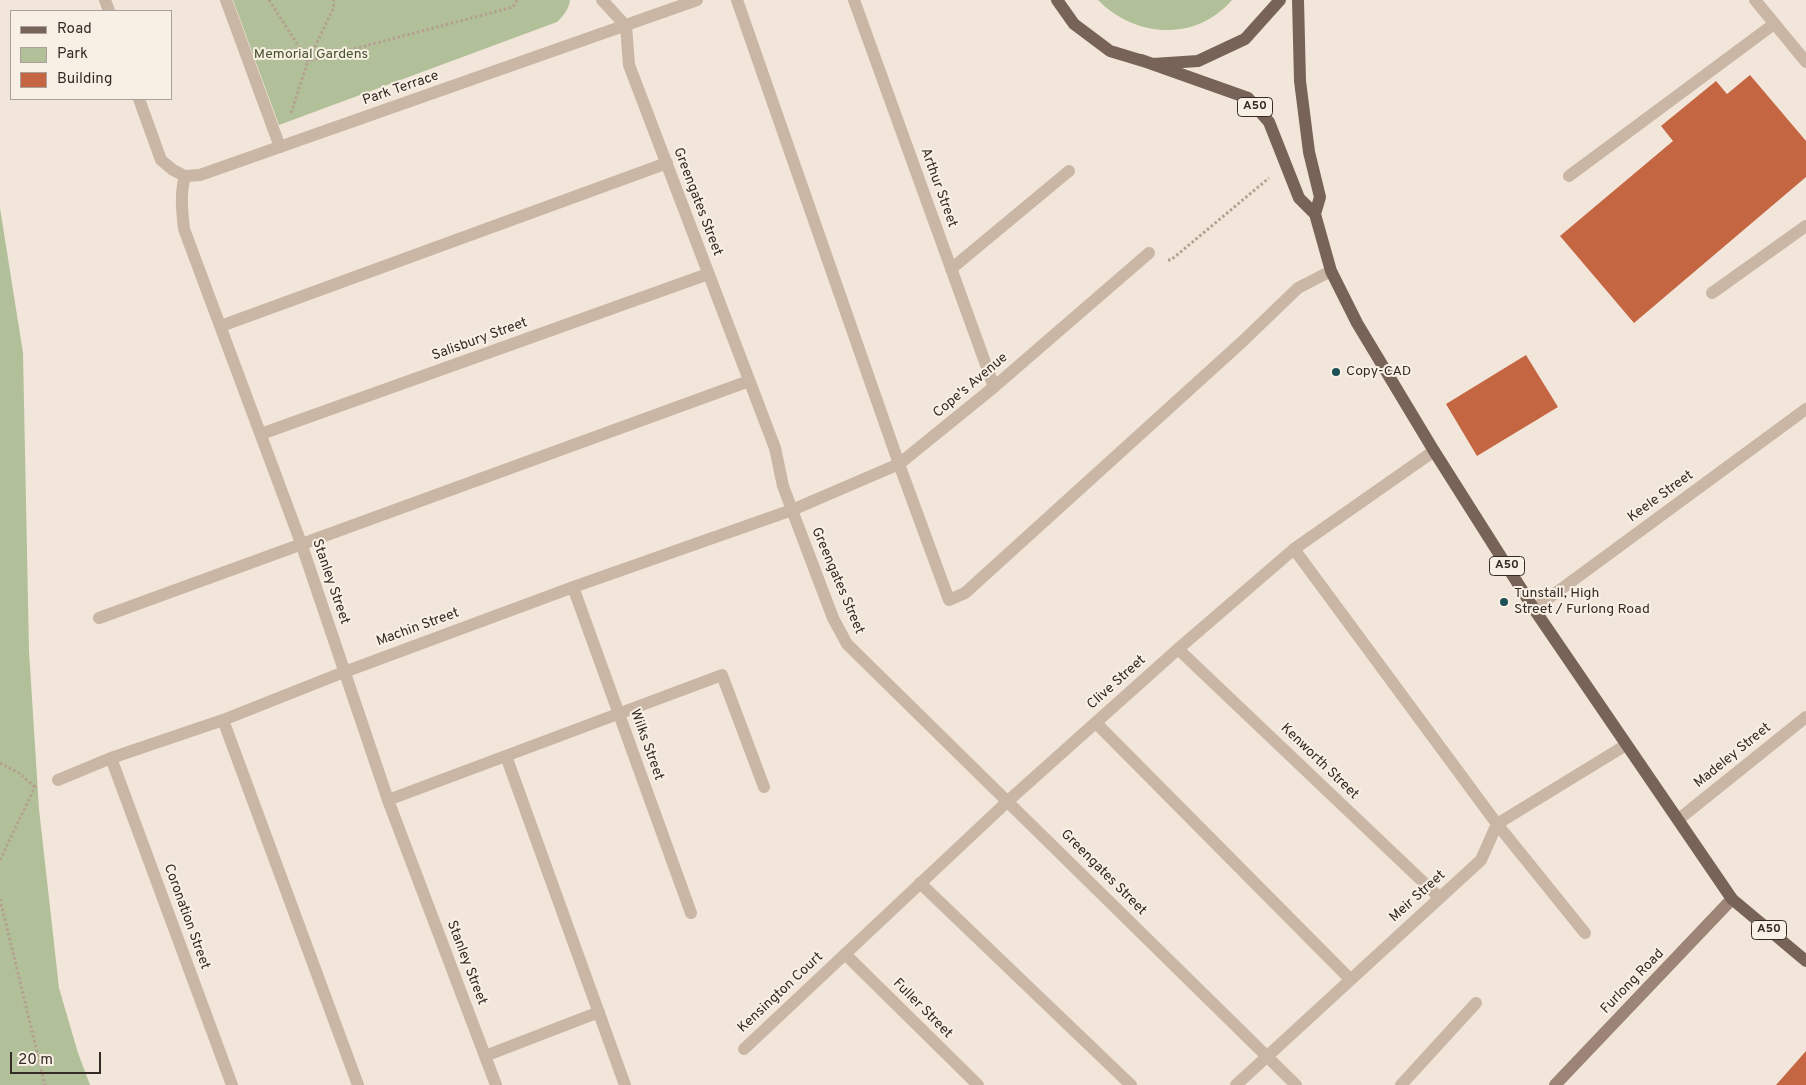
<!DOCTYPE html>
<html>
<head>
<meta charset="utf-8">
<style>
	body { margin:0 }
	#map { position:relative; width:1806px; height:1085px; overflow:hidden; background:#f1e6d9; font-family:Overpass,sans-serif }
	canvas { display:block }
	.legend { position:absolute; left:10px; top:10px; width:162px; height:90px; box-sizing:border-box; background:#f9f0e5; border:1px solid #aba199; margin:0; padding:6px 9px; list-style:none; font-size:15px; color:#352b26 }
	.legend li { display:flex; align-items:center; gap:10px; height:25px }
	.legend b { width:25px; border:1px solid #aba199 }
	.scale { position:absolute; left:10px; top:1052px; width:91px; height:22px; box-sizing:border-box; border:2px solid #352b26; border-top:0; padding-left:6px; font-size:15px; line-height:18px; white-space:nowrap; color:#352b26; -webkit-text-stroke:4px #f9f0e5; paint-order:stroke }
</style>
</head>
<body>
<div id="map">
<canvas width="1806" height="1085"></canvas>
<ul class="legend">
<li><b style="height:6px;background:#776357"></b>Road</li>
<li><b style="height:14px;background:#b2c099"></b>Park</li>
<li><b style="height:14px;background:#c56643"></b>Building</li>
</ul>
<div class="scale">20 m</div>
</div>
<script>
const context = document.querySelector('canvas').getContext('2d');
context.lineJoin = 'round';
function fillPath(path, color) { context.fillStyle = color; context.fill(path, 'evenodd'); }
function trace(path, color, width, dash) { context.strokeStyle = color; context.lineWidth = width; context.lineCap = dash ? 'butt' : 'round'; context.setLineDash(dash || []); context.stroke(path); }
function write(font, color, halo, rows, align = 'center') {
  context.font = font + ' Overpass,sans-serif'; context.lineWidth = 4; context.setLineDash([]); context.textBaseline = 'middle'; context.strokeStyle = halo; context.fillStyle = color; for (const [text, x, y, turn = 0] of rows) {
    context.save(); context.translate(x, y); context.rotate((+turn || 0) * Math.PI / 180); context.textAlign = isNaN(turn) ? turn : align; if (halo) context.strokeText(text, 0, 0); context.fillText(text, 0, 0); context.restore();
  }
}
fillPath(new Path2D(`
	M233 0H570C569 9 564 15 557 22L279 125Z
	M1098 0H1232C1196 42 1135 38 1098 0Z
	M0 208 23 353 29 651 39 809 59 988 78 1053 90 1085H0Z`), '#b2c099');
fillPath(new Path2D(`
	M1750 75 1806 141V177L1634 323 1560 236 1673 141 1661 126 1716 81 1727 94Z
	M1526 355 1558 407 1477 456 1446 404Z
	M1806 1051V1085H1776Z`), '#c56643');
trace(new Path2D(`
	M269 0 308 61 513 7 517 0
	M291 113 308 61 333 9 334 0
	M1168 260H1171L1269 178
	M0 763 19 773 35 787
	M0 860 35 787 38 786
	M0 899 45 1085`), '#b4a090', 3, [2.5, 2.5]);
trace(new Path2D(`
	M226 0 280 147
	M737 0 899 464 949 600 965 593 1243 341 1298 288 1331 271
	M1569 176 1774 24
	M951 269 1069 171
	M1712 293 1806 226
	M221 326 667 163
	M1294 549 1497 824 1585 933
	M99 618 749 381
	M223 720 358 1085
	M1096 723 1350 979
	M506 756 625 1085
	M388 800 722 675 764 787
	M920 883 1131 1085
	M485 1056 599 1012
	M1401 1085 1476 1003`), '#c9b6a5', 12);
trace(new Path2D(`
	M105 0 109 11
	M602 0 626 26 629 65 775 448 783 486 792 510 833 618 847 644 1296 1085
	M854 0 994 387
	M1755 0 1806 62
	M139 99 161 160 173 170 185 176
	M185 176C180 194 182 210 184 229L301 543 388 800 496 1085
	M185 176 200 175 697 0
	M261 434 708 274
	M573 587 691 913
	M1534 609 1806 409
	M1178 649 1439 897
	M111 758 232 1085
	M58 780 111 758 223 720 344 672 573 587 792 510 899 464 994 387 1149 253
	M1679 819 1806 717
	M845 954 978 1085
	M744 1049 1008 801 1178 649 1294 549 1434 451
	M1236 1085 1481 860 1497 824 1626 745`), '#c9b6a5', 12);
trace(new Path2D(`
	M1555 1085 1732 899`), '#9c8577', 12);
trace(new Path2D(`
	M1057 0 1074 24 1110 51 1153 64 1198 61 1245 39 1280 0
	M1298 0 1300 81 1309 152 1320 197 1315 214
	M1141 60 1248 98 1269 122 1299 198 1315 214 1331 271 1357 323 1434 451 1534 609 1732 899 1806 961`), '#776357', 12);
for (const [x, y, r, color] of [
	[1336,372,5,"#1d5056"],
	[1504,602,5,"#1d5056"]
]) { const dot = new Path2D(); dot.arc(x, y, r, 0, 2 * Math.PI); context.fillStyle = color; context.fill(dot); trace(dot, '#f9f0e5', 2); }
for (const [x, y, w] of [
	[1255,107,35],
	[1507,566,35],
	[1769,930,35]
]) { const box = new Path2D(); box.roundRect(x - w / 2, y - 9.5, w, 19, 4); context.fillStyle = '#f9f0e5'; context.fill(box); trace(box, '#352b26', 1); }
write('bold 12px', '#352b26', null, [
	["A50",1255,107],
	["A50",1507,566],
	["A50",1769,930]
]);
write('14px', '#43532a', '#f9f0e5', [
	["Memorial Gardens",311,55]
]);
write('14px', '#352b26', '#f9f0e5', [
	["Park Terrace",401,89,-19],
	["Arthur Street",938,188,70],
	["Greengates Street",697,202,69],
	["Salisbury Street",480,340,-20],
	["Cope's Avenue",971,386,-40],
	["Keele Street",1661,497,-36],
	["Greengates Street",837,581,67],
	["Stanley Street",330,582,71],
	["Machin Street",418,628,-20],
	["Clive Street",1117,683,-42],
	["Wilks Street",646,745,70],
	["Madeley Street",1733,756,-39],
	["Kenworth Street",1319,762,44],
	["Greengates Street",1103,873,45],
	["Meir Street",1418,897,-42],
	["Coronation Street",186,917,70],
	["Stanley Street",466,963,69],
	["Furlong Road",1633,982,-46],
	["Kensington Court",781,993,-43],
	["Fuller Street",922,1009,45]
]);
write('14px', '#352b26', '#f9f0e5', [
	["Copy-CAD",1346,372],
	["Tunstall, High",1514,594],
	["Street / Furlong Road",1514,610]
], 'left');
</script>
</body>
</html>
